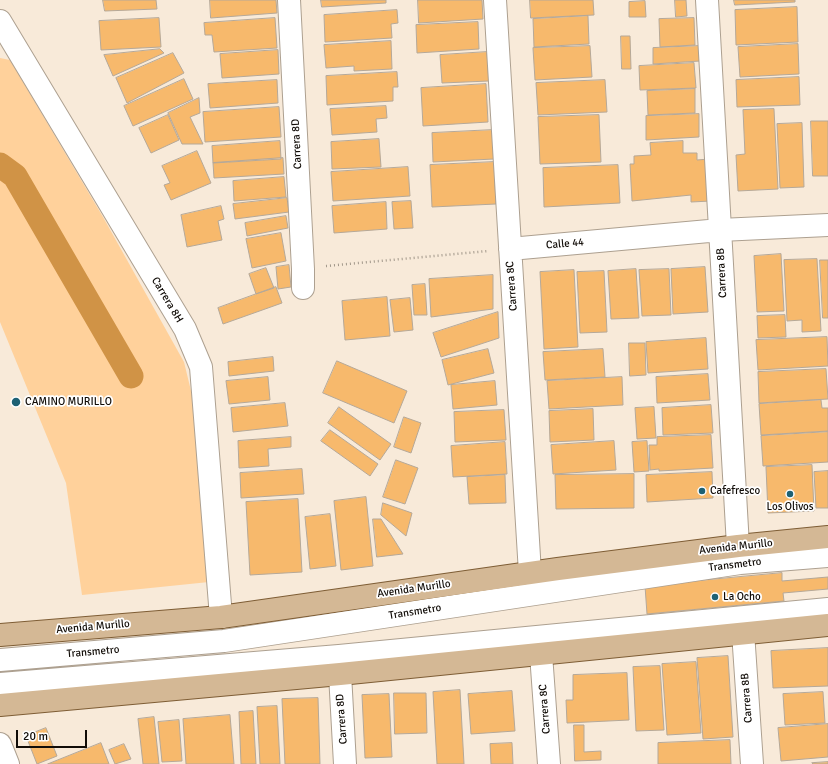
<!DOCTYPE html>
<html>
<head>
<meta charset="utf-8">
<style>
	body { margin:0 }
	#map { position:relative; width:828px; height:764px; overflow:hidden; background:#f8ead9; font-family:Signika,sans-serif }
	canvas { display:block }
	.scale { position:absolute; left:16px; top:730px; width:71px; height:18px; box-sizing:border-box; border:2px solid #110c07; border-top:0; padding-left:5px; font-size:12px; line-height:14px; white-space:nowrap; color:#110c07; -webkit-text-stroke:3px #fff; paint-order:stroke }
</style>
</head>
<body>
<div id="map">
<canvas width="828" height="764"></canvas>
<div class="scale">20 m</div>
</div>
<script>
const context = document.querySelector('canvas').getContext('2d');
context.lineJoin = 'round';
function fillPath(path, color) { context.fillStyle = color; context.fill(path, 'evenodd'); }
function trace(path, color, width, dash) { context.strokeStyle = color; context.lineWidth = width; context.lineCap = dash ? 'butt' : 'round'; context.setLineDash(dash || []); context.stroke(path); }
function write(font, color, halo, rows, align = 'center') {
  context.font = font + ' Signika,sans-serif'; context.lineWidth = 3.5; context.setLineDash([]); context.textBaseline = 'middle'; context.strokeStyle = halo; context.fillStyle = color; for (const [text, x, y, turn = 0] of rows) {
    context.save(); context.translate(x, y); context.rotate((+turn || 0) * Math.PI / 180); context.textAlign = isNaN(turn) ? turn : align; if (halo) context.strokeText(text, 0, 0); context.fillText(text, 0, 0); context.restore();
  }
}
fillPath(new Path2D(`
	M0 58 10 60 103 217 184 362 192 395 209 582 82 595 66 483 0 322Z`), '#ffd19b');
trace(new Path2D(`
	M0 165 15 176 131 376`), '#d09346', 25);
const building = new Path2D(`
	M103 0H156L157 9 105 11Z
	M210 0H276L277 13 211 18Z
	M321 0H386V3L322 7Z
	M418 0H482L483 19 419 23Z
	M530 0H593L594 15 531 18Z
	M675 0H686L687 16 676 17Z
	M734 0H795V2L735 5Z
	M645 1 646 17H629V2Z
	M797 7 798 42 736 45 735 10Z
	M397 10 398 23 391 24 392 38 325 42 324 15Z
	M588 16 589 44 534 47 533 19Z
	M159 18 161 47 101 50 99 21Z
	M275 18 277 48 214 52 212 35H205L204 23Z
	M694 18 695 45 660 47 659 19Z
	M478 22 479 49 417 53 416 25Z
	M621 36H630L631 69H622Z
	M391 41 392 69 354 71V66L326 68 324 45Z
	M798 44 799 74 740 77 738 47Z
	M590 46 592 77 535 80 533 48Z
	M699 46 700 61 653 64V48Z
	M160 49 164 53 113 76 104 55Z
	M278 50 279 74 222 78 220 54Z
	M487 52 489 81 442 83 440 55Z
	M173 53 184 73 127 103 116 78Z
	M694 63 696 88 640 90 639 66Z
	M397 72 398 87H393V101L327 105 326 76Z
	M799 77 800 105 737 107 736 80Z
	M184 79 193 99 133 126 124 106Z
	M277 80 278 103 210 108 208 84Z
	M605 80 607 112 538 115 536 83Z
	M486 84 488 122 423 126 421 88Z
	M695 89V113L648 115 647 91Z
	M199 98 200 113 190 117 203 144H182L168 113Z
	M386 106 387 118 376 119 377 132 332 135 330 109Z
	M279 107 281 137 205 142 203 112Z
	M774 109 778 189 738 191 736 155 745 154 743 110Z
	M699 114V137L646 140V116Z
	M168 115 179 140 151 153 139 128Z
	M599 115 601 162 540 164 538 117Z
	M811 121H828V176H813Z
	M802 123 804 187 780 188 777 124Z
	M493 130 494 159 433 162 432 133Z
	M379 139 381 167 332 169 331 142Z
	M280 141 281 159 213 163 212 146Z
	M683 141V153H697V160L709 159 711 201 691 202V195L632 201 630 164H634V156L651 155 650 143Z
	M197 151 211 183 171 200 164 185 170 183 162 166Z
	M283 158 284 174 214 178 213 163Z
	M494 162 496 204 432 207 430 165Z
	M618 165 620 203 544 207 543 168Z
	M408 167 410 196 333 201 331 172Z
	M284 177 286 197 234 201 233 181Z
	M287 198 289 212 235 219 233 204Z
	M411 201 413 228 394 229 392 202Z
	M386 202 387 229 334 233 332 206Z
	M221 206 224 219 218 221 222 240 187 247 181 215Z
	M286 216 288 228 247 236 245 223Z
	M281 233 286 261 252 268 246 239Z
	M781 254 784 311 757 312 754 256Z
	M817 259 821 331 802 332V320L787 321 784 260Z
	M820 260H828V318H823Z
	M289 265 291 287 278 289 276 267Z
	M705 267 708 312 673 314 671 269Z
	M266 268 274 288 256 294 249 274Z
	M636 269 639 318 611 319 608 271Z
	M669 269 671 315 642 316 639 270Z
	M574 270 578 347 544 349 540 272Z
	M604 271 607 332 580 333 577 272Z
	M493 275V309L431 317 429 279Z
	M425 284 427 315H414L412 285Z
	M276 287 282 303 223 324 218 308Z
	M387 297 390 336 345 340 342 301Z
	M410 298 413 330 394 332 390 300Z
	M498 312 499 338 441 357 433 333Z
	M785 315 786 337 758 338 757 316Z
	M827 337 828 366 758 370 756 340Z
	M706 338 708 369 648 373 646 342Z
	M629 343H645L646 375 630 376Z
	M488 349 494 373 448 385 442 360Z
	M603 349 605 377 545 380 543 352Z
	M273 357 274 371 229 376 228 362Z
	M337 361 407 391 394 423 323 393Z
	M826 369 828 399 759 403 758 372Z
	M708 374 710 400 657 403 656 377Z
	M268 377 270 400 229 404 226 381Z
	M622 377 623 405 549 409 547 381Z
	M495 381 497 405 453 409 451 385Z
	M821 400 822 408H828V431L761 435 759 404Z
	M285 403 288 426 233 432 231 408Z
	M711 405 713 433 663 435 662 408Z
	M339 407 391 444 380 460 328 423Z
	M654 407 656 438 637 439 635 408Z
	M593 409 594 440 550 442 549 411Z
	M504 410 506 440 455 442 454 412Z
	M404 417 421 423 411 453 394 447Z
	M330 430 378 464 370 476 321 441Z
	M828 432V462L763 466 761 436Z
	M711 435 713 468 659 471V469L650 470 649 445H657V437Z
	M291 437V447L268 449 269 466 239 468 238 441Z
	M614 441 616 470 553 474 551 445Z
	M647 441 649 471 634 472 632 442Z
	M505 442 507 474 453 477 451 446Z
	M396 460 418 468 405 504 383 497Z
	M812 465 814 511 768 513 766 467Z
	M302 469 304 494 241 498 240 473Z
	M828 471V508H816L814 472Z
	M712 472 713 498 647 502 646 475Z
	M634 474V508L556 509 555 475Z
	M505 475 506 503 469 504 467 477Z
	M366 497 373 566 341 570 334 501Z
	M298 499 302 572 250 575 246 502Z
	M383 503 412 513 406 536 381 515Z
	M330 514 336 566 310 569 305 517Z
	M373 519H381L403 554 377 557Z
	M782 573V581L828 577V589L783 593 784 601 647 614 645 586Z
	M828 648V686L773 688 771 651Z
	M728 656 733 737 703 739 697 658Z
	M696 662 701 733 667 735 662 664Z
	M660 666 664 730 636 731 633 667Z
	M627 673 629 720 567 723 566 700H573V675Z
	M460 690 464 764H437L433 692Z
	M512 691 515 731 471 734 468 694Z
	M823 692 825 723 785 725 783 694Z
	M394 693H426L427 733 395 734Z
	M389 694 392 757 365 758 362 695Z
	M318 698 320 764H285L282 699Z
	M277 706 280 764H260L257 707Z
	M253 711 256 764H241L239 712Z
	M230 715 234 764H186L183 719Z
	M154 717 159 764H143L138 719Z
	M179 720 182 761 162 762 158 722Z
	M828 724V757L781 761 778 728Z
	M574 725H584V752L601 751V760L575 761Z
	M46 728 57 756 37 764 26 736Z
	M730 740 731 764H658V743Z
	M101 743 109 764H48Z
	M512 743 513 764H491L490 744Z
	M124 744 131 759 115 764 109 750Z
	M828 762V764H813L812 763Z`);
fillPath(building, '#f7b96c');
trace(building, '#b5a898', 1);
const minor = new Path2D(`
	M289 0 303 269V288
	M495 0 530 573
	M707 0 738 546
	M0 21 185 329 201 367 221 617
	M510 249 720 230 828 225
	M743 632 752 764
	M541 654 549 764
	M0 660 224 641 740 563 828 556
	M340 674 345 764
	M0 684 339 656 828 609
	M0 744 8 764`);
const major = new Path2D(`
	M0 635 221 617 558 569 738 546 828 537
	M0 705 340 674 828 625`);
trace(minor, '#ada090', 24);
trace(major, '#7e5d35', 24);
trace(new Path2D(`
	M326 266 488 251`), '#a1978a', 2.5, [1, 3]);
trace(minor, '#fff', 22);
trace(major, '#d4b895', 22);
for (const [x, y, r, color] of [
	[16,402,5,"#1d6174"],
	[702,491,4,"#1d6174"],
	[790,494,4,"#1d6174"],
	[715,597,4,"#1d6174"]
]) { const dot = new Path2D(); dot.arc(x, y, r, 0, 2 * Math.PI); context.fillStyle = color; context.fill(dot); trace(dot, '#fff', 1.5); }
write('11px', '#110c07', '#fff', [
	["Carrera 8D",297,144,-93],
	["Calle 44",565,244,-5],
	["Carrera 8B",722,273,-93],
	["Carrera 8C",512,286,-94],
	["Carrera 8H",167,300,59],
	["Avenida Murillo",736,547,-6],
	["Transmetro",735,565,-7],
	["Avenida Murillo",414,589,-8],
	["Transmetro",415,612,-9],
	["Avenida Murillo",93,627,-5],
	["Transmetro",93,652,-5],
	["Carrera 8B",747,698,-94],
	["Carrera 8C",545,709,-94],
	["Carrera 8D",342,719,-94]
]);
write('11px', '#110c07', '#fff', [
	["CAMINO MURILLO",25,402],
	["Cafefresco",710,491],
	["Los Olivos",790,507,"center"],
	["La Ocho",723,597]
], 'left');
</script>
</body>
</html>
